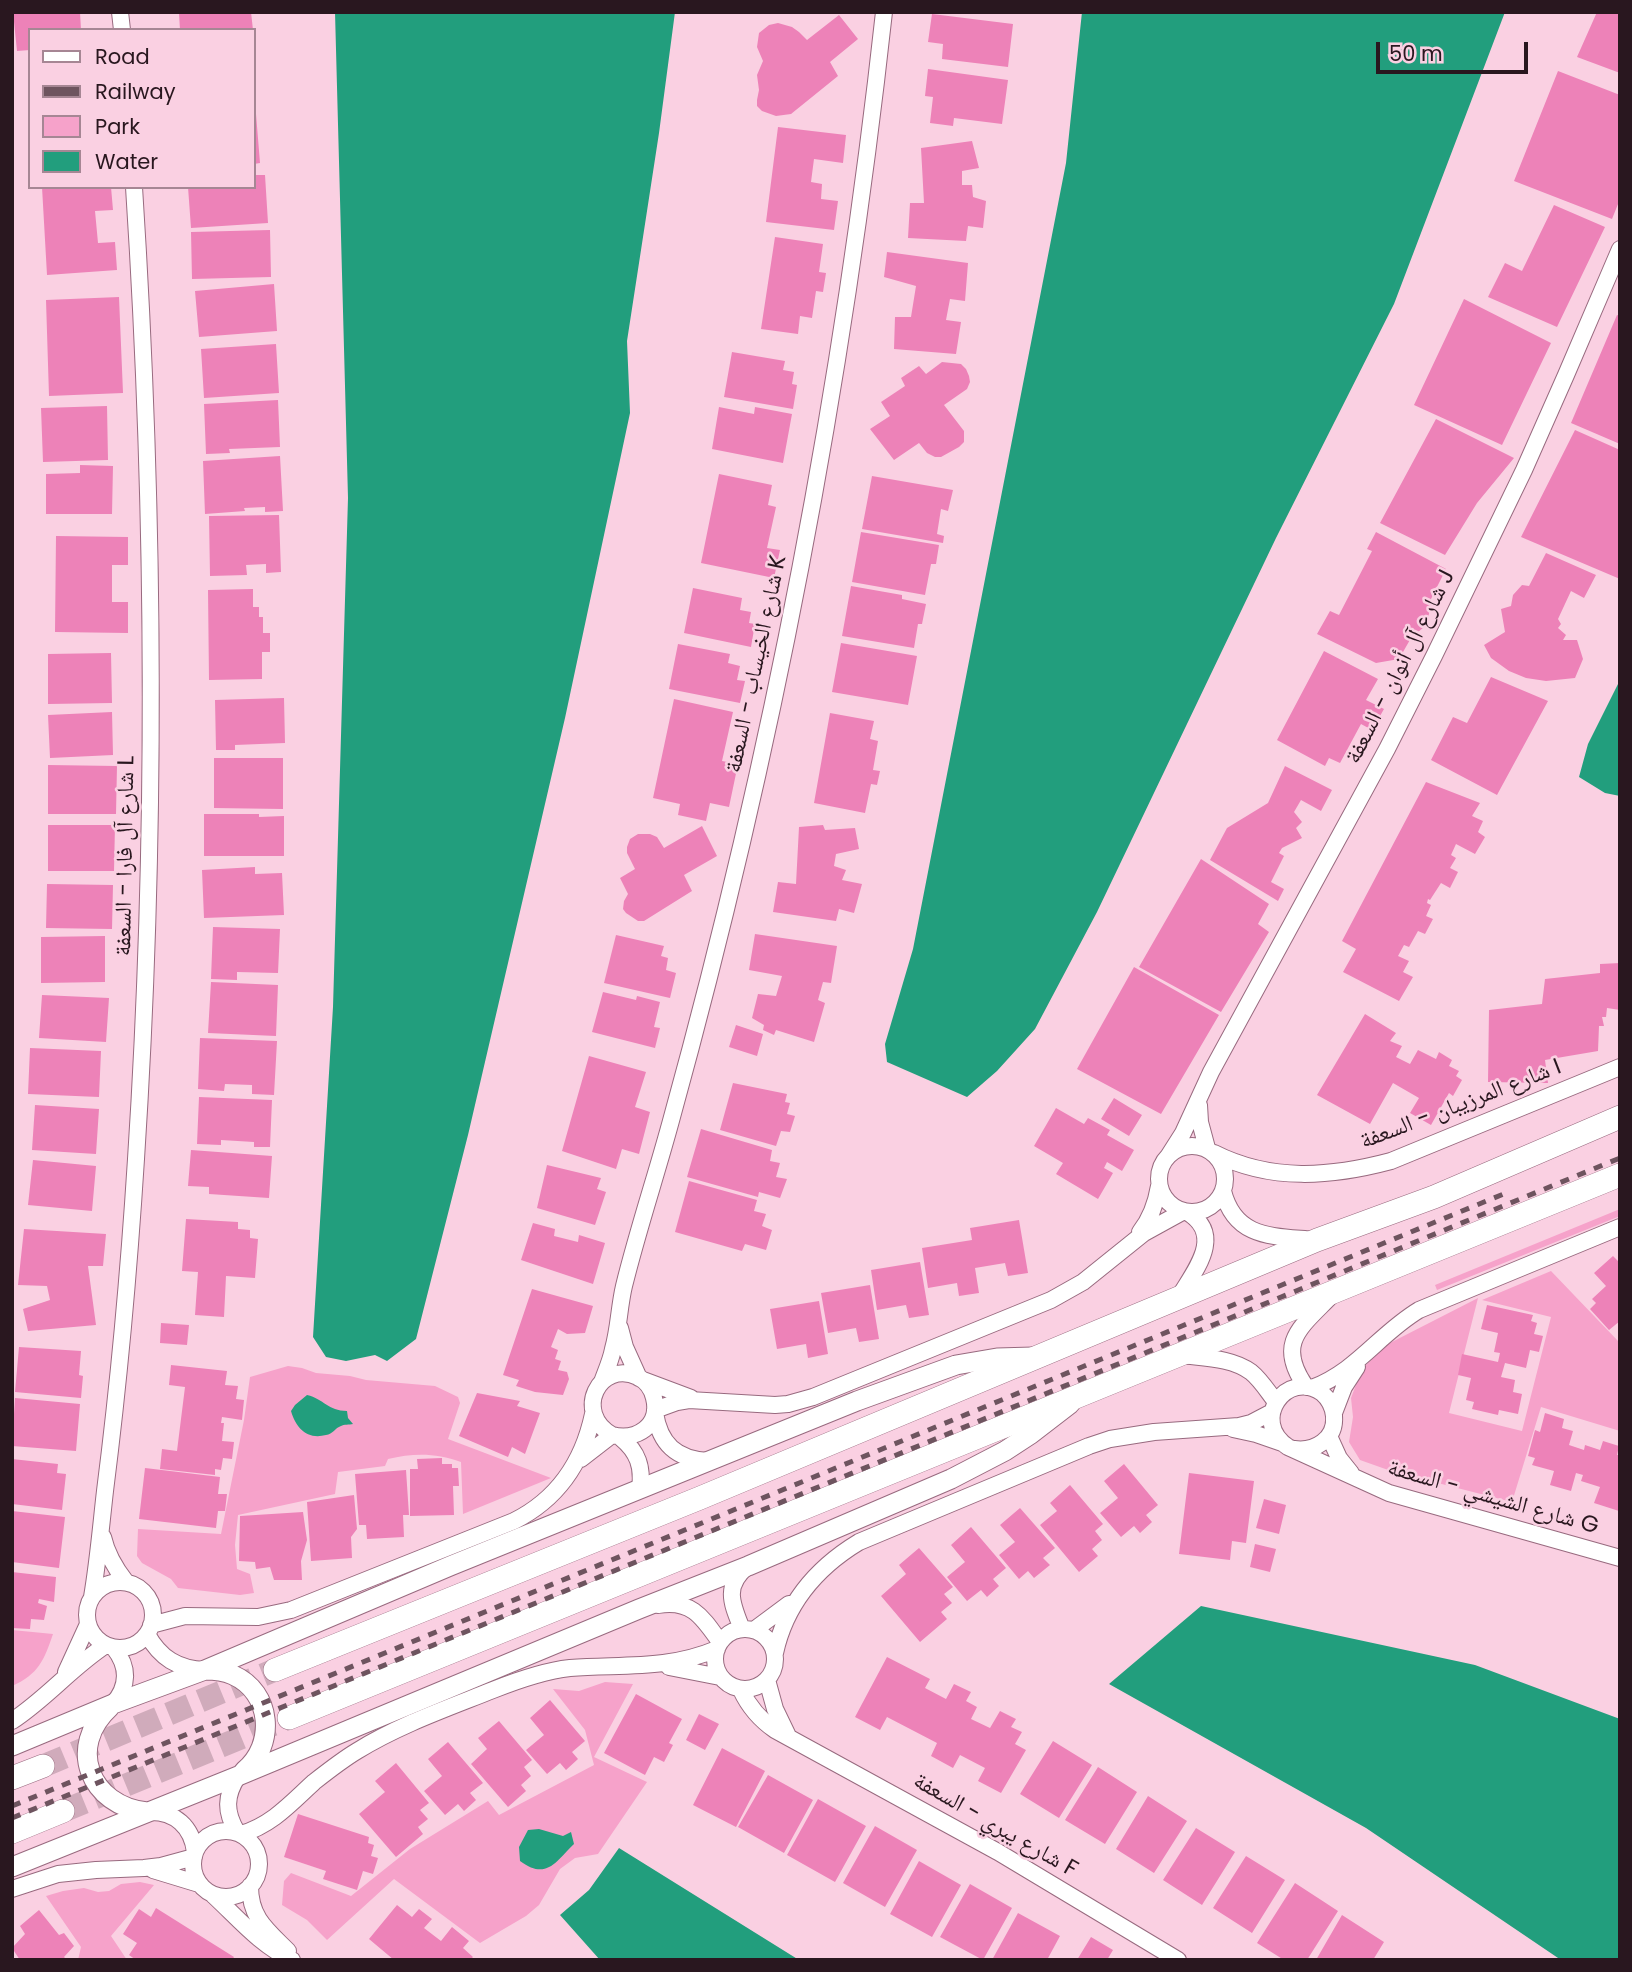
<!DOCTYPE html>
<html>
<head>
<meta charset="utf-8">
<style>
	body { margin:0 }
	#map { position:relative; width:1632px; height:1972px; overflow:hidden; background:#fad0e2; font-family:Poppins,sans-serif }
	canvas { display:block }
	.frame { position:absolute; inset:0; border:14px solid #29171f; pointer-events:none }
	.legend { position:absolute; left:28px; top:28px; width:228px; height:161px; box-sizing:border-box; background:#fad0e2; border:2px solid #a68694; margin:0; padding:9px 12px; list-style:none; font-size:21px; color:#29171f }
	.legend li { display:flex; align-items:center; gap:14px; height:35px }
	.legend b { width:35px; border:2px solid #a68694 }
	.scale { position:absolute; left:1376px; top:42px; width:152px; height:32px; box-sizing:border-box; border:4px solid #29171f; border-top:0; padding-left:9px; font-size:21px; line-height:24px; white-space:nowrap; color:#29171f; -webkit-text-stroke:5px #fad0e2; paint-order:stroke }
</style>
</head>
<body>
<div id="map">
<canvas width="1632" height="1972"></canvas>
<div class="frame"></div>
<ul class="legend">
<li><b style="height:9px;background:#fff"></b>Road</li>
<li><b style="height:9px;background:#6e545f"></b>Railway</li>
<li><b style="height:19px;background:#f6a2ca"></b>Park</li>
<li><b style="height:19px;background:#229e7d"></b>Water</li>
</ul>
<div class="scale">50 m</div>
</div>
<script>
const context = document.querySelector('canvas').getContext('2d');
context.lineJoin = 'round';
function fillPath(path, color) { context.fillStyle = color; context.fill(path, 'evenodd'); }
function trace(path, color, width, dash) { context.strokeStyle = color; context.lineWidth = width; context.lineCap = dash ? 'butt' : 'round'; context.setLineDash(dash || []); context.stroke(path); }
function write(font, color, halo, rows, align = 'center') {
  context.font = font + ' Poppins,"Noto Naskh Arabic",sans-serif'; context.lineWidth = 5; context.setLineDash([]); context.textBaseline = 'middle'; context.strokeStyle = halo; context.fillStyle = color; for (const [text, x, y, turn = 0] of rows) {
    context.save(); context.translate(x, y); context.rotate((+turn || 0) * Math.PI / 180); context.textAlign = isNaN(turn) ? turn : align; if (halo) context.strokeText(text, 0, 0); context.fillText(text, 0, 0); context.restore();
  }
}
fillPath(new Path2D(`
	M1620 1209V1216L1437 1290 1435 1285Z
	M1551 1271 1618 1341H1620V1431L1541 1407 1512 1502 1391 1471 1360 1460 1349 1442 1353 1417 1351 1398 1362 1369 1388 1344 1478 1298 1449 1413 1522 1431 1551 1317 1482 1300Z
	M288 1366 302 1368 316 1373 350 1376 366 1380 435 1386 458 1397 460 1403 448 1439 551 1478 463 1514 461 1462C436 1453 414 1453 388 1459L385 1466 338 1472 335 1494 238 1515 235 1545 237 1569 250 1574 254 1593 240 1595 178 1588 171 1579 142 1563 137 1556 138 1529 221 1534 244 1420 250 1377Z
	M12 1630 53 1634C44 1660 39 1674 12 1686Z
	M605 1682 633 1684 594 1757 647 1782 598 1854 575 1858 560 1869 539 1905 526 1916 480 1943 394 1879 327 1940 307 1920 282 1905 284 1881 291 1873 351 1896 410 1849 488 1801 499 1815 594 1765 585 1730 553 1689 579 1691Z
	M140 1882 154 1885 111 1936 127 1960H78L81 1947 46 1896 63 1891 84 1888 98 1892 109 1891 121 1884Z`), '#f6a2ca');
fillPath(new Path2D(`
	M335 12H675L659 133 627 341 630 413 565 718 468 1135 416 1339 387 1361 375 1355 346 1361 326 1357 313 1337 333 1007 348 498Z
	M1082 12H1505L1394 304 1276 538 1097 912 1035 1029 997 1071 967 1097 887 1062 885 1044 913 949 1066 163Z
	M1620 680V796L1605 793 1579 777 1588 744Z
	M307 1395C324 1399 328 1411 347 1411L348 1418 353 1424C349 1425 344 1424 341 1426 335 1428 333 1434 326 1435 307 1440 296 1428 291 1411L295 1405Z
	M1201 1606 1475 1665 1620 1719V1960H1561L1366 1828 1109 1684Z
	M539 1829 563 1836 571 1832 574 1844C556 1861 547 1881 520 1861L519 1847 528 1830Z
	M619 1848 799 1960H600L560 1915 589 1890Z`), '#229e7d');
fillPath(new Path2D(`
	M13 12H80L81 30H30V50L17 51Z
	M251 12 253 30H180L179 13Z
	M1597 12H1620V73L1577 57Z
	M932 14 1013 24 1008 67 942 59 943 44 928 42Z
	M839 15 858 39 830 62 838 76 791 114 776 116 762 111 757 106V100L759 90 757 75 763 61 757 47 759 33 769 25 778 23 792 27 799 32 807 40Z
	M928 69 1008 80 1002 124 954 118 953 126 930 123 933 97 925 96Z
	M1558 71 1620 95V199L1612 219 1514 181Z
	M254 114H256L260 163 254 164Z
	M778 127 846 135 843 163 814 159 811 182 822 184 821 199 838 201 834 230 766 222Z
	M972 141 979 168 962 171V185H972L973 197 986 201 983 228 968 226 966 241 908 238 910 203H924L921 148Z
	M254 175H265L268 223 191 228 188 187H254Z
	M42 187H111L113 210 95 211 98 243 115 242 117 270 47 275Z
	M1554 205 1605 227 1557 327 1488 297 1505 263 1522 271Z
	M270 230 271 277 192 279 191 232Z
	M775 237 823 244 819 272 826 273 823 292 816 291 812 318 800 316 798 334 761 329Z
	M887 252 968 263 965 301 950 299 946 320 961 322 956 354 894 349 895 317H911L916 286 884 277Z
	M274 284 277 331 199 337 195 291Z
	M119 297 123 393 49 396 46 300Z
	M1464 299 1551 343 1502 445 1414 405Z
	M1617 315 1620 316V444L1571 423Z
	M276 344 279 393 204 398 201 349Z
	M732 352 785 361 783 370 794 372 792 384 797 385 793 409 724 397Z
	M942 362 961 364 966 369 969 376 970 382 967 389 944 405 964 431V442L959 447 941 457H935L927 453 919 443 894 460 870 429 890 416 881 402 905 386 901 378 919 366 926 374Z
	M278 400 280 447 229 449 230 453 206 454 204 404Z
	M107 406 108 460 43 462 41 408Z
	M719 407 754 414 755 407 792 414 783 463 712 449Z
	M1436 419 1514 458 1477 503 1445 555 1380 523Z
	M1575 430 1620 450V579L1521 537Z
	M280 456 283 511 265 512V507L244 508 245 511 205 514 203 461Z
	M80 465 113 466 112 514H46V474L80 473Z
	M719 474 772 485 768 505 776 507 767 548 780 550 774 578 701 563Z
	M872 476 953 490 948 511 941 509 937 534 944 536 943 543 862 529Z
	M279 515 281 572 266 573V564L246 565 247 575 210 576 209 516Z
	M861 532 939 545 936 564H931L925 595 852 582Z
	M1376 532 1446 569 1430 601 1429 614 1424 627 1411 638 1399 659 1376 663 1317 634 1330 611 1339 615 1372 551 1367 549Z
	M56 536 128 537V565H112V602H128V633L55 632Z
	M1546 553 1596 575 1584 598 1571 591 1558 619 1561 624 1558 628 1566 635 1563 640H1577L1583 659 1575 678 1546 681 1526 678 1509 671 1491 658 1484 645 1505 632 1501 609 1511 606 1513 595 1522 585 1529 586Z
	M851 586 902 595V599L926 604 922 624H918L914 648 842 636Z
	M693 588 742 598 740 610 751 612 749 623 755 624 751 647 684 633Z
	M253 589V607H259V617H263V633H270V652H262V679L209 680 208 590Z
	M841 643 917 656 908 705 832 692Z
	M678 644 730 654 728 663 740 666 737 680 745 681 740 703 669 689Z
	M1324 651 1378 679 1366 700 1384 709 1372 730 1361 724 1340 763 1329 758 1325 766 1277 740Z
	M111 653 112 703 48 704V654Z
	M1491 677 1548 701 1497 795 1431 760 1453 717 1467 723Z
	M284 698 285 743 235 745V750H216L215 700Z
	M674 699 733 712 722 761 738 764 729 807 710 803 706 821 678 815 680 804 653 798Z
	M112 712 113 755 50 758 48 715Z
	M830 713 874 721 870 739 878 741 873 770 880 771 877 785 871 784 865 813 814 803Z
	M214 758H283V809L214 808Z
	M48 765 117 766 116 814H48Z
	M1285 766 1332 790 1321 811 1301 800 1294 812 1302 822 1296 828 1302 838 1282 848 1279 853 1284 856 1271 882 1284 889 1278 901 1210 860 1227 828 1268 803Z
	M1426 782 1480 803 1472 816 1483 821 1478 832 1485 837 1475 854 1456 844 1451 855 1456 858 1450 868 1458 872 1450 888 1441 883 1430 900 1428 899 1427 903 1431 905 1426 916 1433 919 1425 934 1418 931 1409 947 1404 945 1398 956 1409 961 1403 972 1413 977 1399 1001 1343 972 1356 949 1342 941Z
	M204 814H259V817L284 816V856H204Z
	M48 825H115L114 871H48Z
	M823 825 825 830 855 828 859 849 836 854 834 866 846 870 842 880 862 884 854 913 839 909 836 921 773 912 778 882 796 884 799 827Z
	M702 826 717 856 684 875 692 891 644 921H638L626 913 623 909 624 901 628 894 620 878 635 869 627 853V847L630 839 638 834H650L657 837 664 848Z
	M1201 859 1269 904 1258 924 1269 932 1221 1012 1139 967Z
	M255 867V874L282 873 284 915 204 918 202 870Z
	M47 884 113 885 112 929 46 928Z
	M213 927 280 929 278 973 237 972V980L211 979Z
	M755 934 837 946 831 983 823 982 818 1000 825 1003 814 1042 776 1030 774 1035 763 1030 764 1025 752 1018 758 994 776 996 782 976 749 970Z
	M616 935 664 946 661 956 668 958 666 970 676 973 670 998 604 983Z
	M105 936V982L41 983V937Z
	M1620 963V1010L1607 1008 1606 1017H1602L1604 1026H1599L1598 1051 1545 1060 1548 1083 1488 1082 1489 1010 1542 1004 1545 979 1600 973V964Z
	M1134 967 1219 1015 1161 1114 1077 1069Z
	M211 982 278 985 276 1036 208 1033Z
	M603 992 636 1000 637 996 660 1002 654 1027 660 1028 655 1048 592 1032Z
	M42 995 109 998 106 1042 39 1038Z
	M1365 1014 1396 1033 1390 1041 1402 1046 1396 1057 1410 1064 1418 1050 1436 1059 1439 1052 1452 1060 1449 1066 1459 1071 1456 1076 1462 1080 1453 1096 1449 1093 1431 1125 1410 1113 1419 1098 1393 1083 1370 1124 1317 1095Z
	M736 1025 763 1034 757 1056 729 1047Z
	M200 1038 277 1041 274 1095 252 1094V1085L225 1084 224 1091 198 1089Z
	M30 1048 101 1051 99 1097 28 1094Z
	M589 1056 646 1072 635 1107 650 1112 639 1154 622 1149 616 1169 562 1151Z
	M733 1083 787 1094 785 1102 790 1103 787 1114 795 1116 790 1132 781 1131 776 1146 720 1130Z
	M199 1097 272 1100 270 1147H254V1142L221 1140V1145L197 1144Z
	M1114 1098 1142 1115 1129 1136 1101 1119Z
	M35 1105 99 1109 96 1154 32 1150Z
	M1056 1108 1084 1124 1088 1118 1110 1130 1107 1135 1134 1150 1122 1171 1107 1162 1104 1168 1113 1173 1098 1199 1056 1174 1063 1163 1034 1146Z
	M701 1129 772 1150 770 1161 780 1163 776 1177 787 1179 780 1198 759 1192 758 1197 687 1177Z
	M191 1150 272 1156 269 1198 209 1194V1187L188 1186Z
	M33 1160 96 1166 92 1211 28 1205Z
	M547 1165 601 1178 597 1189 606 1192 595 1225 537 1208Z
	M689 1181 757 1200 754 1211 766 1214 762 1226 772 1230 766 1250 745 1244 742 1251 675 1232Z
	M186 1219 238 1222V1229L250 1230V1238L258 1239 255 1278 226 1276 224 1317 195 1315 198 1272 182 1271Z
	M1019 1220 1028 1273 1008 1276 1005 1263 975 1268 979 1293 959 1296 957 1283 928 1288 922 1248 972 1240 970 1228Z
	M533 1223 555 1229 554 1236 578 1242 579 1235 605 1243 593 1284 521 1260Z
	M24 1229 106 1234 103 1266H88L96 1325 28 1331 23 1309 50 1300 47 1286 18 1285Z
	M1613 1256 1620 1263V1321L1609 1330 1590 1309 1596 1303 1592 1299 1606 1286 1594 1273Z
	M920 1262 929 1315 909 1318 906 1305 877 1310 871 1270Z
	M870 1285 879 1339 859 1342 856 1328 828 1333 821 1293Z
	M532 1289 593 1306 585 1333 567 1334 558 1329 551 1347 558 1350 555 1359 561 1361 558 1370 567 1372 569 1379 563 1395 535 1392 516 1386 519 1380 503 1375Z
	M819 1301 828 1354 808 1358 806 1344 777 1349 770 1309Z
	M1487 1305 1533 1315 1531 1321 1537 1323 1534 1334 1543 1336 1539 1352 1530 1350 1526 1368 1505 1363 1501 1377 1515 1380 1513 1392 1522 1394 1518 1414 1499 1410 1498 1415 1472 1409 1474 1402 1466 1400 1471 1378 1458 1375 1462 1354 1498 1362 1500 1353 1494 1352 1498 1333 1481 1329Z
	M161 1323 189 1325 187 1345 160 1343Z
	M19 1347 81 1351 79 1375 83 1376 81 1398 15 1392Z
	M171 1365 227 1371 225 1385 238 1386 236 1399 244 1400 242 1420 222 1417 221 1423H224L222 1441 234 1442 232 1459 223 1458 221 1470 215 1469V1475L160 1469 162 1449 177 1451 185 1387 169 1385Z
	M477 1393 520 1401 517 1406 540 1413 525 1454 512 1447 508 1457 459 1436Z
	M15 1398 80 1404 76 1451 12 1446Z
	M1545 1413 1564 1419 1562 1428 1573 1431 1569 1445 1584 1450 1585 1445 1600 1450 1603 1441 1619 1446 1617 1455H1620L1619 1511 1594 1503 1600 1487 1581 1481 1583 1475 1576 1473 1571 1491 1550 1485 1554 1471 1532 1465 1535 1458 1528 1456 1535 1430 1540 1432Z
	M442 1458V1464H452V1468H458L459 1486H453L454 1515 410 1516V1469H418L417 1459Z
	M12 1459 58 1464 57 1473 66 1474 62 1510 12 1504Z
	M1124 1464 1158 1505 1146 1515 1152 1522 1140 1533 1134 1526 1121 1537 1100 1513 1118 1498 1104 1481Z
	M145 1468 220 1477 218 1494H227L225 1511H218L216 1528 139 1519Z
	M406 1470 409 1515H403L404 1537 367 1539 366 1525H359L355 1474Z
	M1189 1473 1254 1481 1246 1543 1232 1541 1230 1560 1179 1554Z
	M1070 1485 1103 1524 1095 1531 1102 1540 1092 1549 1098 1556 1079 1572 1040 1525 1057 1511 1050 1503Z
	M354 1495 357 1529 351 1537 352 1558 311 1561 307 1502Z
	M1264 1499 1286 1505 1279 1534 1256 1528Z
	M1020 1508 1055 1548 1043 1558 1050 1565 1034 1578 1028 1571 1019 1579 999 1555 1015 1542 1000 1525Z
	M12 1511 65 1517 59 1568 12 1562Z
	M303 1512 307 1540 301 1561 302 1580H274L270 1567 256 1569 255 1562 239 1561 240 1516Z
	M971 1527 1006 1568 993 1579 999 1586 987 1597 981 1590 967 1601 947 1577 965 1562 951 1545Z
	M1255 1544 1276 1549 1270 1572 1250 1567Z
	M919 1548 953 1587 944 1594 952 1603 941 1612 947 1619 920 1642 881 1596 906 1574 899 1565Z
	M12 1572 56 1577 54 1602 39 1599 38 1603 47 1606 44 1620 31 1619 30 1629 12 1628Z
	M887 1657 930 1679 925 1688 946 1699 954 1684 971 1692 966 1701 977 1707 971 1719 990 1728 1000 1711 1016 1719 1011 1727 1022 1732 1015 1744 1026 1750 1001 1793 978 1781 985 1768 960 1755 953 1768 931 1756 937 1743 887 1717 880 1730 855 1717Z
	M636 1694 682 1719 669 1743 673 1745 664 1762 654 1757 645 1775 604 1753Z
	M550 1700 585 1741 572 1752 578 1759 566 1770 560 1763 547 1774 526 1750 544 1735 530 1718Z
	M699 1714 719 1724 705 1750 686 1740Z
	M499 1721 532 1760 524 1767 531 1776 521 1785 526 1791 508 1807 471 1764 487 1749 478 1738Z
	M1053 1741 1092 1765 1059 1818 1020 1794Z
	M448 1742 483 1783 470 1793 476 1800 464 1811 458 1804 445 1815 424 1791 442 1776 428 1759Z
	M722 1748 765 1771 736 1827 693 1805Z
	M396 1763 429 1803 420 1810 428 1819 418 1827 423 1834 396 1857 359 1814 385 1792 375 1781Z
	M1098 1767 1137 1792 1105 1844 1065 1820Z
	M768 1775 813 1800 784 1853 738 1827Z
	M1148 1796 1187 1821 1154 1873 1116 1849Z
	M818 1799 866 1826 835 1882 787 1855Z
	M298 1814 369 1837 368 1843 374 1845 371 1856 378 1858 373 1874 363 1871 357 1890 323 1879 326 1871 284 1857Z
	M875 1826 917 1850 885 1907 843 1883Z
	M1196 1828 1235 1852 1202 1905 1163 1880Z
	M1246 1856 1285 1880 1252 1933 1213 1908Z
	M919 1861 961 1885 932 1937 890 1914Z
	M1295 1883 1338 1911 1307 1960H1284L1257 1943Z
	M970 1884 1012 1908 983 1960 940 1937Z
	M397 1905 412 1917 419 1909 432 1919 424 1928 441 1941 452 1927 469 1941 463 1948 473 1957 470 1960H394L369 1939Z
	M156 1908 234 1957 232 1960H136L129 1955 137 1943 123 1934 139 1909 151 1917Z
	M39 1910 59 1935 64 1933 74 1946 64 1957 67 1960H20L12 1948 25 1934 20 1926Z
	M1018 1913 1060 1936 1047 1960H992Z
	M1342 1915 1384 1942 1373 1960H1316Z
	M1091 1937 1113 1950 1107 1960H1077Z`), '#ed82b8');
trace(new Path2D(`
	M43 1766 275 1670
	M63 1811 289 1718`), '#d0abbb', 23, [23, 11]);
const minor = new Path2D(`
	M120 12 122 30
	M1199 1105 1200 1122 1207 1148
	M1159 1179a33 33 0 1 1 66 0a33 33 0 1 1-66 0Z
	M1214 1153C1271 1182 1331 1177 1391 1161L1620 1067
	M1169 1155 1183 1133 1211 1072 1387 749 1434 656 1524 470 1566 375 1620 249
	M1223 1191C1235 1239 1273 1236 1314 1240
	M1140 1232C1151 1218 1156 1204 1159 1186
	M1179 1297C1195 1270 1225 1235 1187 1212
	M620 1328 625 1347 639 1378
	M1182 1355C1205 1358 1232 1358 1251 1372 1261 1380 1268 1392 1276 1402
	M643 1380 691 1398
	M602 1382C606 1371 611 1360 613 1349 619 1328 619 1307 624 1286 638 1229 657 1173 672 1117 772 755 843 386 884 12
	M1306 1387C1275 1343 1301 1327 1331 1296
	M1312 1388C1357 1371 1379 1334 1419 1310L1620 1227
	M655 1410 677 1402 689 1400 775 1405 788 1404 813 1397 1051 1300 1083 1282 1144 1233 1184 1211
	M655 1413C660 1444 676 1459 708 1461
	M1334 1413 1344 1387 1357 1367
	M1233 1429 1256 1434 1282 1443
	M1329 1436 1339 1458 1351 1473
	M621 1438C638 1452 643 1467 640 1489
	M1294 1449C1315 1452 1336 1439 1334 1416 1333 1407 1329 1399 1322 1393 1287 1368 1249 1421 1288 1447L1389 1493 1620 1558
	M581 1459 612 1435C636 1441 661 1426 654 1398 652 1389 646 1381 638 1377 599 1359 573 1413 612 1435
	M103 1537C107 1555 115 1568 126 1582
	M87 1615a33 33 0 1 1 66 0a33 33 0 1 1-66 0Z
	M92 1597C98 1562 101 1526 105 1491 119 1381 129 1270 136 1159 157 835 155 511 134 187
	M658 1605C692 1599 703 1618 720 1642
	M151 1625 185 1616 258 1617 291 1610 514 1521C558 1499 583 1461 593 1414
	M715 1659a30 30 0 1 1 60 0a30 30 0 1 1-60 0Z
	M742 1629C732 1604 723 1586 748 1566
	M754 1630 789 1604
	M147 1634C160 1658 178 1669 205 1670
	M775 1653C786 1603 816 1568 859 1542L1089 1446 1110 1439 1154 1432 1239 1426 1251 1423 1272 1412
	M669 1667 720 1677
	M66 1672 88 1624
	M767 1680 775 1709 788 1736
	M741 1690C749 1707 759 1719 775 1730L998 1852 1178 1960
	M113 1704C129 1686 129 1667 114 1648
	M12 1721C46 1699 72 1667 106 1645
	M149 1812C175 1811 192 1827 195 1852
	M193 1864a33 33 0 1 1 66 0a33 33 0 1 1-66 0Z
	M237 1832C225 1812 225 1796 238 1776
	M241 1834C272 1825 291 1803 314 1782 328 1771 342 1760 357 1751 399 1725 448 1708 493 1690 518 1680 543 1671 570 1668 622 1664 667 1670 717 1649
	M153 1870 199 1884
	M250 1886C250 1918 267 1930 288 1951
	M12 1889 58 1874 96 1870 144 1868 161 1866 194 1857
	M213 1895C238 1918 260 1945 292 1960`);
const tertiary = new Path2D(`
	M205 1670C215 1670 224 1671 233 1675 272 1692 276 1745 244 1771
	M110 1707C66 1747 90 1806 147 1812
	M12 1746 113 1704 205 1670 450 1566 857 1401 956 1365 997 1358 1033 1357
	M12 1867 238 1776 639 1609 748 1566 951 1479 1005 1451 1031 1434 1070 1404`);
const secondary = new Path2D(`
	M275 1670 700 1498 1317 1240 1434 1197 1620 1117
	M289 1718 1620 1175
	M12 1778 43 1766
	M12 1832 63 1811`);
trace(minor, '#986a7f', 18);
trace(tertiary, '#986a7f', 21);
trace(secondary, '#986a7f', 24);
trace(minor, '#fff', 16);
trace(tertiary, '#fff', 19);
trace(secondary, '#fff', 23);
trace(new Path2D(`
	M12 1806 1506 1193
	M12 1818 1620 1158`), '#6e545f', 5, [9, 9]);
write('23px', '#29171f', '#fad0e2', [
	["شارع الخيساب - السعفة K",757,664,-78],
	["شارع آل أنوان - السعفة J",1401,667,-63],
	["شارع آل فارا - السعفة L",126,856,-89],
	["شارع المرزيبان - السعفة I",1461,1105,-21],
	["شارع الشيشي - السعفة G",1493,1498,16],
	["شارع يبري - السعفة F",995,1826,30]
]);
</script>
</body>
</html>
